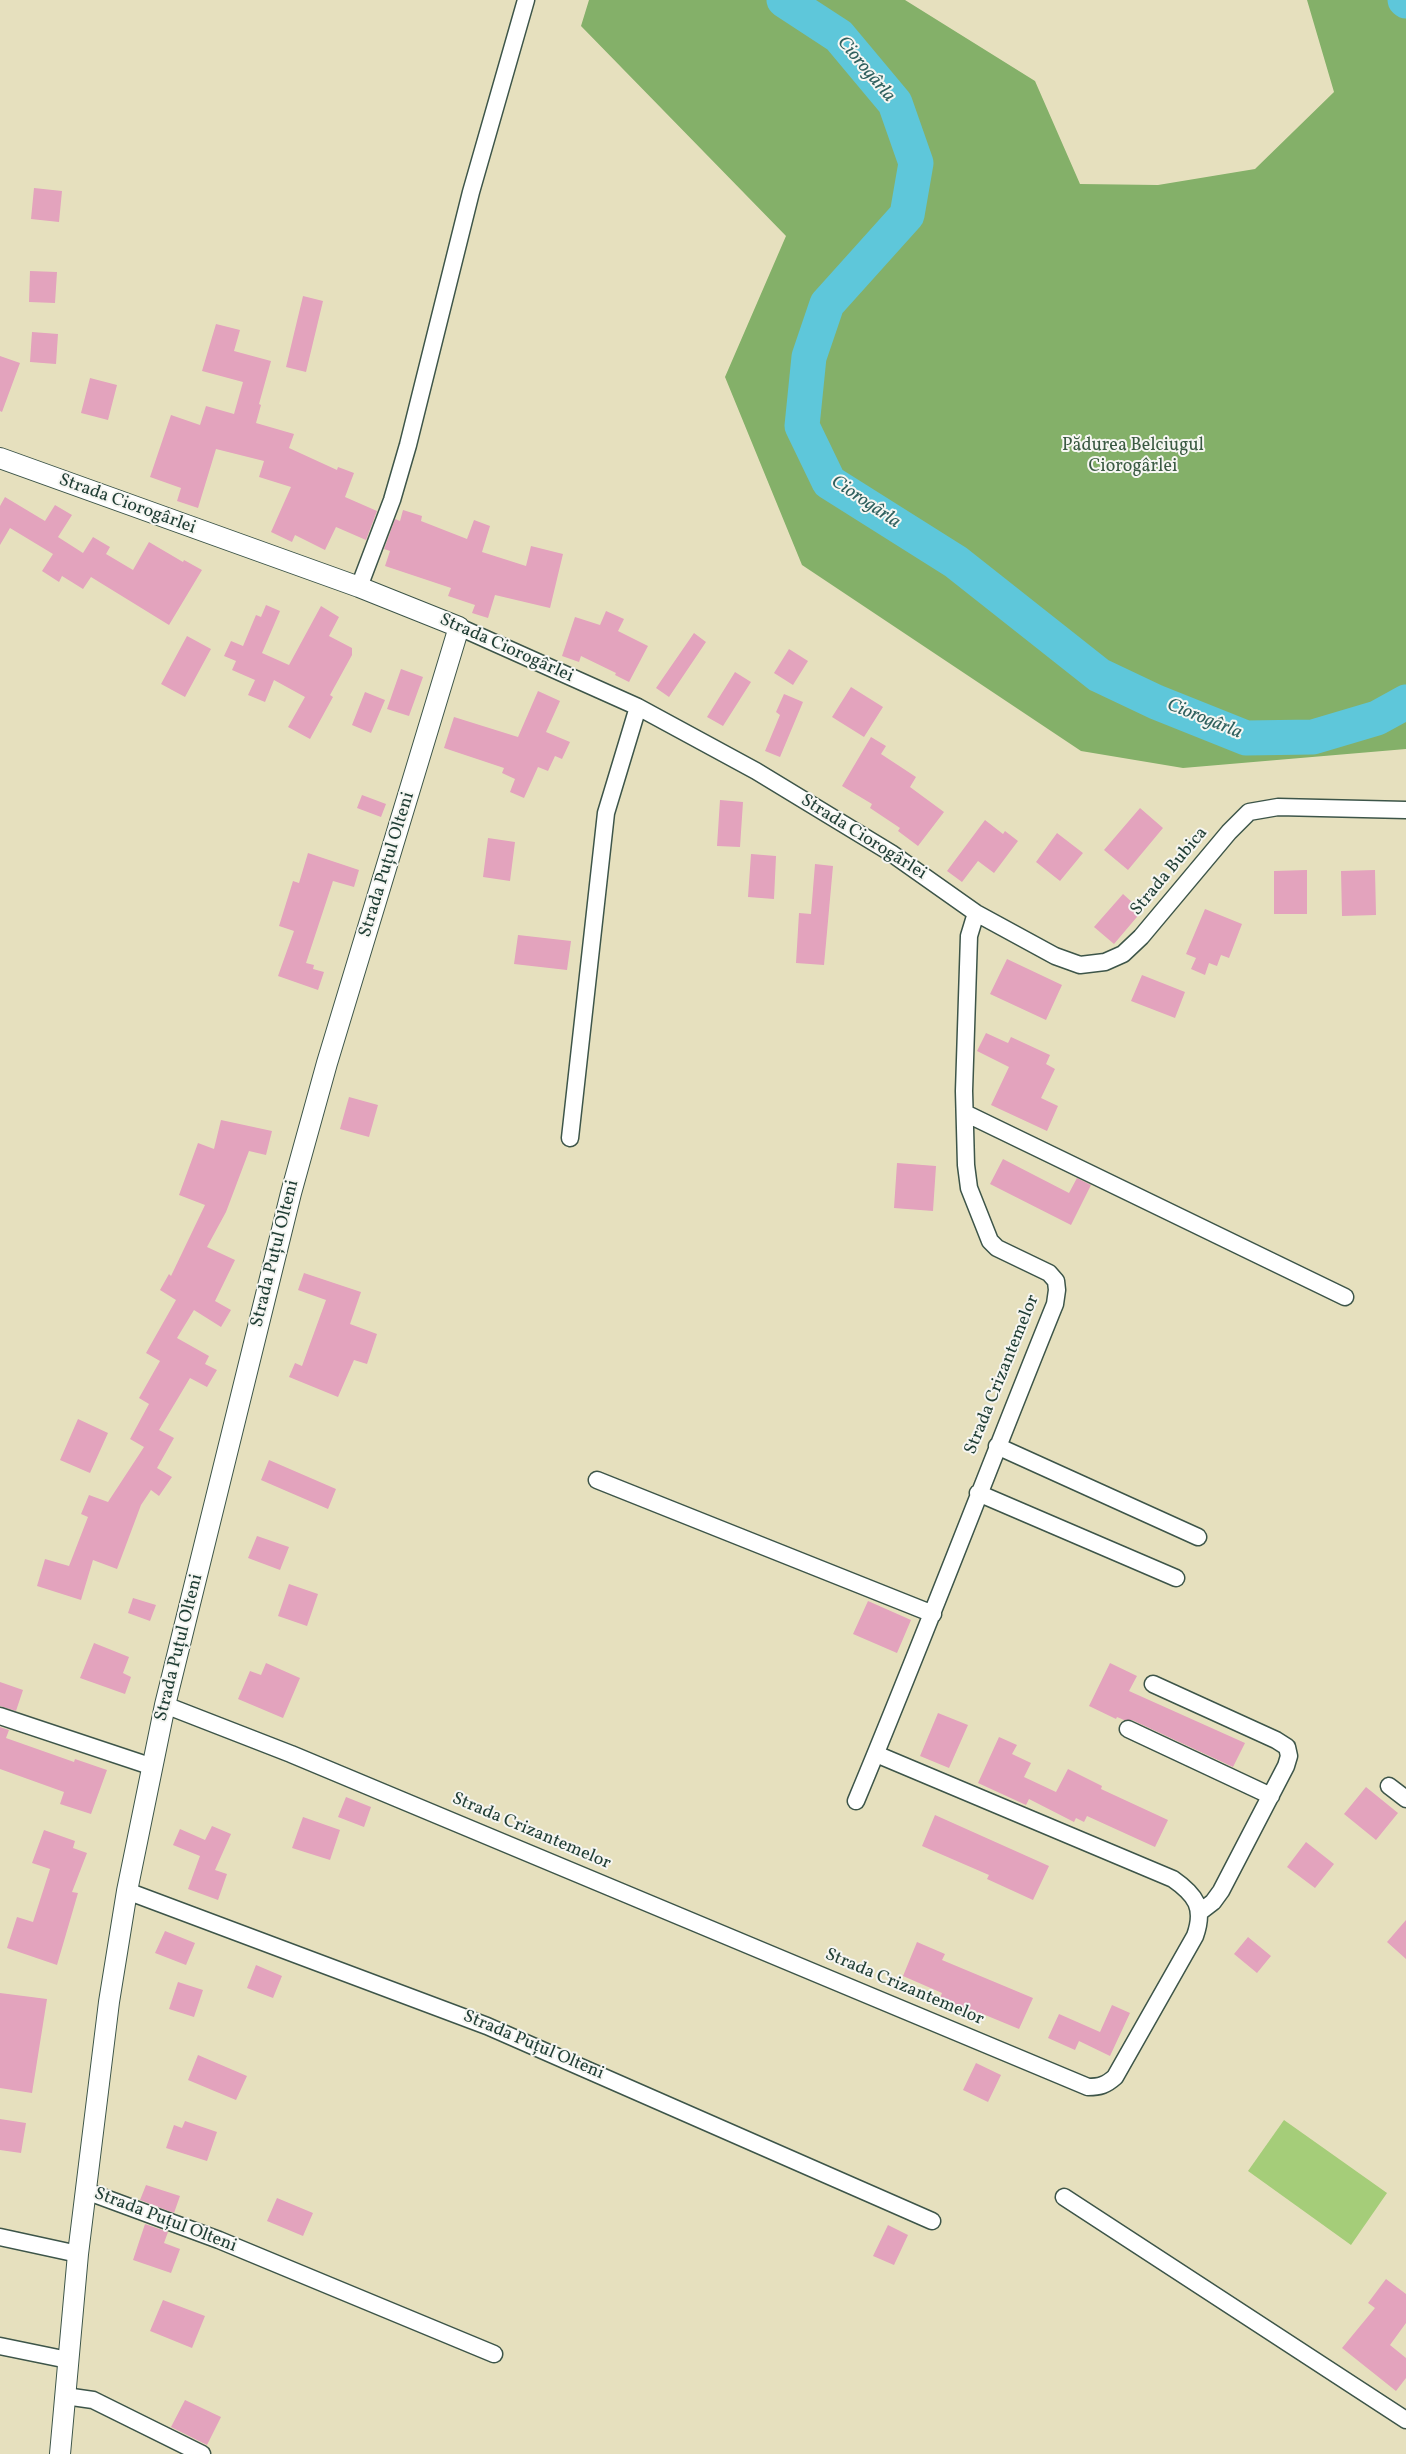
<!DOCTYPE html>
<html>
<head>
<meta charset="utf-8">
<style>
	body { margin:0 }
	canvas { display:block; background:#e6e0be }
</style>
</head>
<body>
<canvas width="1406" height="2454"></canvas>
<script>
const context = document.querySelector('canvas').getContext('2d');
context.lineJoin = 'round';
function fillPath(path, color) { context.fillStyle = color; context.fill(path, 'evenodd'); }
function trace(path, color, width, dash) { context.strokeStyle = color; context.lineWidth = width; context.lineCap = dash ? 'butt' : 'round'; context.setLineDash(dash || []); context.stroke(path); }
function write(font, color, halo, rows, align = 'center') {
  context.font = font + ' Vollkorn,serif'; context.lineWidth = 4; context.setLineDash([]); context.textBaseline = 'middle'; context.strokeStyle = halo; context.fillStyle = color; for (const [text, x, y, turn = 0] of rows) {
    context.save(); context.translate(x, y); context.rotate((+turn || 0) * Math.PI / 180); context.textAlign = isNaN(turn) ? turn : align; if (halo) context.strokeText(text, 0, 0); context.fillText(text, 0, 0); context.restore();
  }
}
fillPath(new Path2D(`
	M1284 2120 1387 2193 1351 2245 1248 2171Z`), '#a5cd79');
fillPath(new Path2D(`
	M589 0H905L1035 81 1080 184 1158 185 1255 169 1334 92 1307 0H1396L1406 6V749L1183 768 1081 751 802 565 725 377 786 236 581 26Z`), '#84b069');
trace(new Path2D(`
	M784 0 839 36 895 103 916 163 907 215 827 304 809 357 802 426 829 482 956 562 1099 675 1156 702 1246 738 1313 737 1377 718 1406 702
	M1405 0 1406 1`), '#5ec7da', 35);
fillPath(new Path2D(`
	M34 188 62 191 59 222 31 219Z
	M30 271 57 272 55 303 29 302Z
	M303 296 323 301 306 372 286 367Z
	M216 324 240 330 234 351 271 361 259 404 261 405 256 423 294 434 289 448 337 470 338 467 354 473 345 497 377 511 366 540 336 527 325 550 295 535 292 542 271 532 291 487 259 477 264 461 216 449 198 508 177 501 181 488 150 477 171 415 200 425 206 406 234 414 243 382 202 371Z
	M32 332 58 334 56 364 30 362Z
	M0 356 20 363 2 412 0 411Z
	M90 378 117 385 108 420 81 413Z
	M5 497 45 521 55 505 72 515 58 537 83 553 93 537 110 547 106 554 133 570 149 542 183 562 184 560 202 570 169 625 91 577 83 589 62 576 59 582 42 571 53 554 10 528 0 545V506Z
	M403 510 422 516 421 521 467 539 474 520 490 526 482 552 526 566 531 546 563 554 550 608 495 595 488 618 472 613 475 605 448 596 451 588 385 566 390 551 384 549 395 519 400 521Z
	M266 605 280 611 262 653 289 665 321 606 339 617 329 636 352 648V655L330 695 333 697 310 739 288 727 305 697 274 680 265 702 248 695 255 680 232 670 236 661 224 656 231 641 243 646 256 615 261 617Z
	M606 611 624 619 618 631 648 646 629 682 615 675 616 673 581 656 579 662 562 656 575 617 600 625Z
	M694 633 706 642 669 697 656 688Z
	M187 636 211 649 185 697 161 684Z
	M789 649 808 661 793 685 774 673Z
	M401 669 423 677 409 716 387 709Z
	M735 672 751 682 723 726 707 717Z
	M851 687 883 707 864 737 832 717Z
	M538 691 560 701 546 732 570 742 562 759 555 756 548 771 538 767 524 798 510 792 515 779 502 773 504 768 444 748 454 717 518 737Z
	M365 692 385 700 371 733 352 725Z
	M784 694 803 702 780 757 765 751 780 715 776 712Z
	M871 737 886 746 881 754 916 777 910 787 944 812 918 846 898 831 900 828 870 808 872 804 842 786Z
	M362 795 386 804 381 817 357 808Z
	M720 800 743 802 740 847 717 846Z
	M1140 808 1163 828 1128 870 1104 850Z
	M985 820 1003 834 1005 831 1018 841 994 873 978 861 962 882 947 871Z
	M1057 833 1083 853 1060 881 1036 862Z
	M488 838 515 842 510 881 483 877Z
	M308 853 359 870 354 887 333 881 306 963 314 965 313 969 324 972 318 990 278 976 294 931 279 926 293 881 299 883Z
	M751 854 776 856 774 899 748 897Z
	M815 864 833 866 824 965 796 963 799 913 811 914Z
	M1307 870V914H1274V871Z
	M1375 870 1376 915 1342 916 1341 871Z
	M1123 894 1142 911 1114 944 1094 927Z
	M1205 909 1242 924 1229 958 1221 955 1217 966 1209 963 1205 975 1191 969 1196 958 1186 954Z
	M518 935 571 941 567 970 514 964Z
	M1007 959 1062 985 1046 1020 990 994Z
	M1142 975 1185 992 1175 1018 1131 1001Z
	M986 1033 1008 1043 1011 1037 1050 1055 1046 1064 1055 1069 1041 1098 1058 1106 1047 1131 991 1105 1009 1067 977 1051Z
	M349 1097 378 1105 369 1137 340 1129Z
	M221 1120 272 1131 266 1155 249 1151 226 1212 207 1247 235 1260 215 1301 231 1310 221 1327 194 1310 177 1338 209 1356 205 1364 217 1370 207 1387 190 1378 159 1430 174 1438 157 1468 172 1477 159 1496 151 1490 141 1505 117 1569 93 1560 81 1600 37 1586 45 1559 69 1566 88 1517 81 1514 89 1495 108 1502 144 1447 130 1439 149 1404 139 1398 160 1361 146 1353 176 1300 160 1290 169 1274 171 1276 205 1205 179 1195 198 1143 214 1149Z
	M1003 1159 1069 1193 1077 1178 1091 1185 1071 1225 990 1184Z
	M897 1163 936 1166 933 1211 894 1208Z
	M304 1273 361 1292 350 1324 377 1334 367 1364 354 1360 338 1397 289 1377 295 1363 302 1366 326 1300 298 1290Z
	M78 1419 108 1433 90 1473 60 1460Z
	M269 1460 336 1489 328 1509 261 1480Z
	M257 1536 289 1547 280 1570 248 1558Z
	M289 1584 318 1594 307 1626 278 1616Z
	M133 1598 156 1605 150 1621 128 1613Z
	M868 1601 911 1620 897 1653 853 1634Z
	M94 1643 129 1657 123 1673 131 1677 125 1694 80 1678Z
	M266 1663 300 1678 283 1718 238 1699 250 1671 261 1675Z
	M1110 1663 1137 1676 1129 1691 1245 1743 1233 1767 1132 1720H1124L1117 1717 1116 1719 1089 1706Z
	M0 1682 23 1690 16 1711 0 1706Z
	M938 1713 968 1725 949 1768 920 1756Z
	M0 1727 9 1730 6 1738 74 1762 75 1759 107 1770 91 1814 60 1804 64 1792 0 1769Z
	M999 1737 1017 1745 1012 1754 1031 1763 1024 1777 1056 1792 1068 1769 1102 1786 1101 1789 1168 1820 1155 1847 1087 1816 1084 1822 1076 1818 1074 1822 1029 1799 1026 1805 978 1783Z
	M1366 1787 1398 1813 1376 1840 1344 1814Z
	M346 1797 371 1807 364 1827 338 1817Z
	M935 1815 1049 1866 1033 1900 987 1879 989 1875 922 1846Z
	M303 1817 340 1830 330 1860 292 1848Z
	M212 1826 231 1834 215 1870 227 1874 218 1900 188 1889 200 1856 173 1845 180 1829 205 1840Z
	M44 1830 75 1841 73 1848 87 1853 72 1892 78 1893 57 1965 7 1948 17 1917 33 1922 50 1869 32 1863Z
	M1306 1842 1334 1864 1315 1888 1287 1867Z
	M1406 1920V1959L1387 1942Z
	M165 1931 195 1943 186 1965 155 1953Z
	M1248 1937 1271 1956 1257 1973 1234 1954Z
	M917 1942 945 1954 942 1960 1033 1998 1019 2029 978 2012 976 2017 939 2000 942 1993 903 1976Z
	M256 1965 282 1976 273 1998 247 1988Z
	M178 1982 203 1990 194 2017 169 2009Z
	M0 1993 47 1999 32 2093 0 2088Z
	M1112 2005 1130 2013 1110 2056 1079 2041 1075 2050 1048 2038 1059 2014 1100 2032Z
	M198 2055 247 2076 236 2100 188 2080Z
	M976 2063 1001 2075 988 2102 963 2090Z
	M0 2119 26 2123 21 2153 0 2150Z
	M185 2121 217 2132 207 2161 166 2148 174 2125 182 2128Z
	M146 2185 180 2196 174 2213 140 2200Z
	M277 2198 313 2213 303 2236 267 2221Z
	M145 2224 168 2232 164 2243 180 2249 171 2273 133 2260Z
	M888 2225 908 2235 894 2265 873 2256Z
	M1386 2279 1406 2294V2323L1390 2345 1406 2358V2378L1396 2391 1342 2348 1375 2308 1368 2303Z
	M163 2300 205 2316 192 2348 150 2331Z
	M185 2400 221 2417 207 2445 171 2427Z`), '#e3a3bd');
const minor = new Path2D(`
	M359 587 392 500 408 445 471 192 526 0
	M459 627 638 707 756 771 891 853 976 913 1055 956 1080 965 1105 962 1123 954 1141 937 1229 832 1249 812 1278 807 1406 810
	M965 1113 1345 1297
	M570 1138 606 813 638 707
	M997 1446 1198 1537
	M597 1480 933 1614
	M978 1493 1176 1578
	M1153 1684 1276 1740 1287 1747 1289 1756 1286 1766 1221 1891 1213 1902 1200 1912
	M165 1705 291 1754 1088 2087C1100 2087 1106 2085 1115 2077L1195 1936C1205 1908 1196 1895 1173 1879L876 1754
	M0 1716 153 1767
	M1128 1729 1271 1796
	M1389 1786 1406 1799
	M856 1801C925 1636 988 1469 1055 1304L1057 1290 1056 1281 1049 1273 997 1248 990 1241 969 1188 966 1165 964 1091 969 936 976 913
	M127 1891 487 2026 932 2221
	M86 2191 219 2240 494 2354
	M1064 2197 1406 2420
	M0 2237 78 2254
	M0 2346 68 2360
	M65 2396 93 2400 202 2454`);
const tertiary = new Path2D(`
	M0 458 359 587 459 627 327 1063 291 1193 165 1705 127 1891 109 2002 78 2254 60 2454`);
trace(minor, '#3d5549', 19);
trace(tertiary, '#3d5549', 22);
trace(minor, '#fff', 16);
trace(tertiary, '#fff', 20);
write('18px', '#3a5a42', '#f6f6f2', [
	["Pădurea Belciugul",1133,447],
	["Ciorogârlei",1133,468]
]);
write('18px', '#1f3d34', '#f6f6f2', [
	["Strada Ciorogârlei",127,505,20],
	["Strada Ciorogârlei",506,649,24],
	["Strada Ciorogârlei",863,838,32],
	["Strada Puțul Olteni",388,865,-73],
	["Strada Bubica",1170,872,-50],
	["Strada Puțul Olteni",276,1254,-76],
	["Strada Crizantemelor",1003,1375,-68],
	["Strada Puțul Olteni",180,1648,-76],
	["Strada Crizantemelor",531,1832,23],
	["Strada Crizantemelor",904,1988,23],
	["Strada Puțul Olteni",533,2046,23],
	["Strada Puțul Olteni",165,2221,21]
]);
write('italic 19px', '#2f605e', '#f6f6f2', [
	["Ciorogârla",865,70,50],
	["Ciorogârla",865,503,34],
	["Ciorogârla",1204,720,22]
]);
</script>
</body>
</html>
